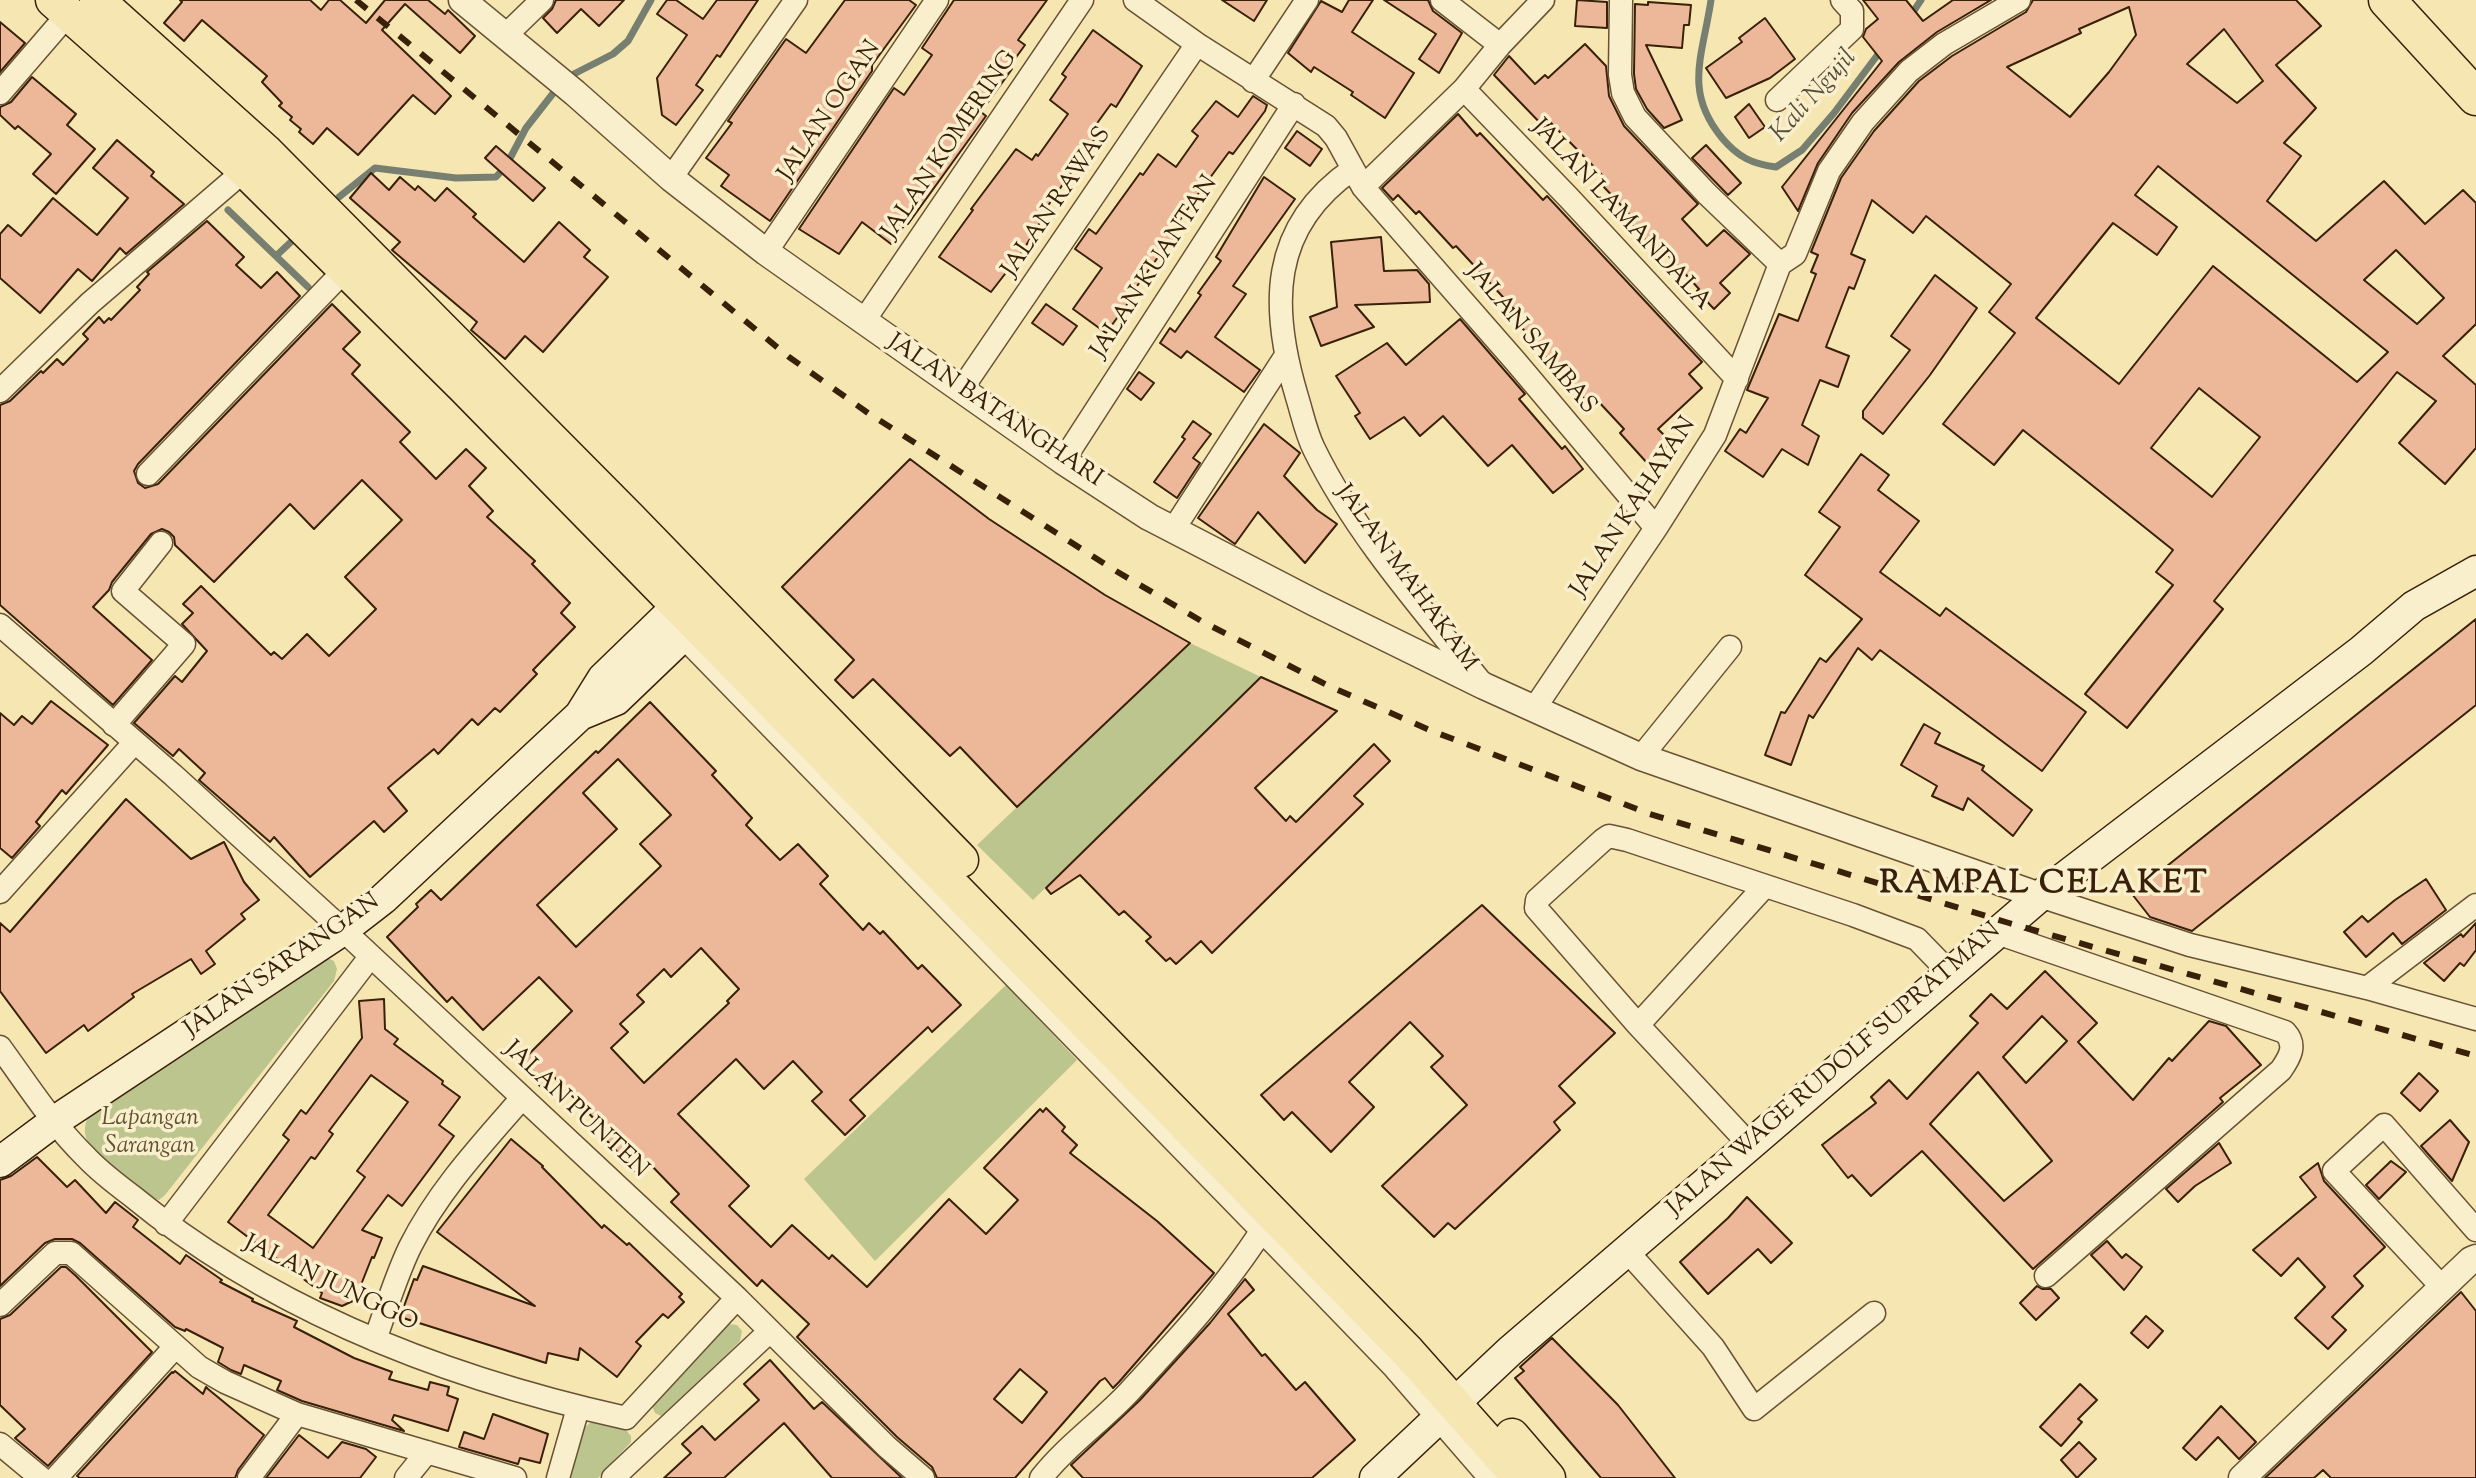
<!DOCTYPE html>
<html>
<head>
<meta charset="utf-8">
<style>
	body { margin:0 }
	canvas { display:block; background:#f6e6b2 }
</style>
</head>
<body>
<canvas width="2476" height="1478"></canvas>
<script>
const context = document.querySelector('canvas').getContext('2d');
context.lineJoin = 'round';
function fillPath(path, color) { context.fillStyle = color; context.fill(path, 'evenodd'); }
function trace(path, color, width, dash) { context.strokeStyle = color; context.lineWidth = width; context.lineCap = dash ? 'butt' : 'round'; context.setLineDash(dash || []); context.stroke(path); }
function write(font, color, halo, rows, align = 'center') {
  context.font = font + ' "Sorts Mill Goudy",serif'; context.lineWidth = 7; context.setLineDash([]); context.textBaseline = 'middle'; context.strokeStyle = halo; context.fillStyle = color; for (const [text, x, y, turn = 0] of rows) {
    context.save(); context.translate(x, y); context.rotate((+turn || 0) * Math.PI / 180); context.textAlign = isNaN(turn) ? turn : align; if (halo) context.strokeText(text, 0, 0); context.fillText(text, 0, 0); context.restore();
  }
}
fillPath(new Path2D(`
	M1190 643 1261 677 1033 900 977 845Z
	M327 958 334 961 337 969 334 981 165 1195 159 1200 152 1198C128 1180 67 1149 90 1114Z
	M1006 985 1077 1060 875 1261 804 1179Z
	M729 1324 737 1325 742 1331 740 1341 667 1415 663 1417 655 1413 651 1404Z
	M598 1422 626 1430 631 1436V1442L598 1478H571L584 1428 590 1423Z`), '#bbc58d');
trace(new Path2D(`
	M1711 0C1703 55 1683 91 1722 138 1738 157 1752 164 1776 167L1802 150 1834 113 1882 49
	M1911 15 1921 0
	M566 78 613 54 628 41 651 0
	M339 197 375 168 456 178 496 177 506 166 526 128 558 87
	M228 210 308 287
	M276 256 293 240`), '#767f70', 7);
const building = new Path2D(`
	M180 0H310L321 10 329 0H340L366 23 385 0H428L445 14 448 10 475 36 460 53 405 4 382 30 451 96 435 114 413 95 358 155 327 128 313 144 299 132 301 129 290 120 292 117 279 106 282 103 262 82 267 76 202 20 184 41 164 23 182 2Z
	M556 0H624L599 26 581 9 557 33 543 18 552 9Z
	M667 0H676L703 19 717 0H758L720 57 717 55 696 85 703 90 676 125 662 115 657 78 687 35 657 14Z
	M845 0H909L916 5 872 65V71L770 221 721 186 729 175 706 158 732 123 728 121 786 39 806 53Z
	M954 0H1047L1018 40 1025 45 1009 67 1012 69 981 112 986 116 908 224 906 223 891 244 862 222 839 254 799 229 894 88 904 95 932 55 922 48Z
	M1222 0H1267L1254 21Z
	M1349 0H1373L1352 32 1414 73 1385 118 1351 95 1353 92 1314 67 1311 72 1288 53 1321 1 1342 12Z
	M1384 0H1428L1433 11 1462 33 1439 73 1419 59 1436 34Z
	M1577 0 1607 2V28L1575 26Z
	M1863 0H1906L1923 21 1953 0H1991L1937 32 1899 62 1852 113 1818 163 1798 211 1782 187 1882 61 1863 37 1866 29 1878 19Z
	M2033 0H2296L2321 26 2276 65 2316 108 2284 143 2301 156 2267 201 2316 241 2384 181 2425 224 2463 190 2476 203V324L2443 356 2476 385V448L2445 484 2399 443 2436 401 2397 372 2214 601 2223 609 2127 728 2085 694 2173 585 2156 572 2173 550 2023 430 1994 465 1943 424 2015 333 1989 312 2011 284 1926 216 1913 233 1872 200 1851 254 1865 260 1854 289 1849 287 1826 347 1849 356 1838 387 1820 380 1802 425 1819 436 1808 465 1782 449 1763 477 1725 451 1740 429 1746 433 1768 398 1747 390 1779 314 1798 321 1816 274 1811 272 1818 255 1811 252 1841 178 1874 131 1919 81 1952 56 2026 12ZM2129 7 2136 35 2109 72 2070 117 2007 67 2081 33 2079 29ZM2224 29 2263 81 2237 103 2187 64ZM2158 166 2388 352 2357 382 2213 266 2119 384 2036 318 2113 223 2157 255 2177 227 2135 195ZM2396 250 2444 298 2417 324 2364 280ZM2199 388 2260 437 2212 497 2151 448Z
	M1648 2 1691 5 1689 25H1684L1682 48 1646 45 1682 120 1664 128 1647 109 1636 89 1634 74 1635 4 1648 5Z
	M1765 18 1795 59 1770 78 1726 98 1706 68 1742 42 1739 38Z
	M0 22 25 43 0 72Z
	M1093 30 1142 66 1116 107 1111 104 1090 133 1096 137 1047 207 1049 208 1022 252 991 292 939 257 973 210 971 209 1016 149 1032 160 1036 154 1038 156 1068 114 1050 100 1066 77 1062 74Z
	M1585 44 1606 66 1609 96 1624 126 1698 204 1682 219 1707 246 1724 230 1750 254 1720 283 1730 293 1714 309 1697 291 1699 289 1658 244 1653 248 1628 221 1632 217 1603 186 1608 181 1551 123 1545 128 1494 75 1509 56 1535 84 1545 75 1548 78Z
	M32 77 76 114 67 125 95 149 56 194 33 174 51 154 18 126 15 129 0 115V107L11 102Z
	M1253 96 1267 105 1265 111 1233 154 1229 152 1201 190 1177 224 1182 227 1166 250 1164 249 1129 297 1131 299 1106 333 1073 309 1102 268 1075 249 1089 229 1096 234 1140 173 1143 175 1158 154 1176 167 1198 136 1192 131 1216 101 1238 117Z
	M1749 104 1765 127 1749 138 1735 117Z
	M1458 114 1477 136 1480 133 1543 200 1547 196 1702 362 1689 374 1702 388 1658 429 1671 442 1648 464 1620 433 1624 429 1597 400 1591 405 1554 367 1510 313 1514 309 1456 246 1453 248 1419 211 1416 214 1398 195 1393 200 1382 188Z
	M1297 131 1322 149 1310 166 1285 148Z
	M117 140 154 172 151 176 184 204 126 254 120 248 92 281 78 269 40 313 0 278V234L8 225 21 236 53 198 97 235 128 198 93 168Z
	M1706 145 1741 183 1728 195 1692 158Z
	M496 146 545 188 533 201 485 158Z
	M371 173 389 190 400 177 415 190 418 186 435 201 447 188 476 214 473 217 524 262 559 222 590 250 584 257 608 277 543 352 525 336 505 359 471 330 477 322 392 250 400 242 350 198Z
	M1264 177 1295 199 1233 286 1246 294 1215 337 1260 370 1244 392 1187 351 1181 358 1160 343 1170 328 1175 332 1201 295 1198 293 1221 261 1216 257Z
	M207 221 244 257 236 265 261 288 277 272 300 296 138 464 134 471 138 483 145 488 158 484 332 304 360 332 343 349 360 365 352 374 410 432 400 442 436 479 466 449 486 468 469 486 493 511 487 517 535 561 532 564 570 603 561 613 575 627 533 670 537 674 500 712 495 708 478 725 472 719 438 754 434 749 388 788 407 811 384 832 374 821 310 877 274 837 270 842 199 780 205 773 179 749 173 756 134 723 175 676 182 682 207 651 182 624 193 613 183 604 201 586 271 655 274 652 282 659 307 634 329 656 376 609 345 577 402 520 362 480 314 529 290 504 214 582 175 545 174 537 169 532 162 529 151 534 112 582 109 590 93 607 152 660 113 705 0 605V405L10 401 41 371 43 373 57 359 63 365 88 339 83 334 99 317 104 323 109 318 111 320 140 290 137 287 149 274 147 272Z
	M1381 237 1384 271 1417 270 1429 284 1430 302 1355 305 1374 327 1321 346 1310 317 1337 307 1331 242Z
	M1935 275 1977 308 1930 375 1883 434 1863 418V411L1910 350 1891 336Z
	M1046 304 1077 326 1063 345 1032 323Z
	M1460 319 1525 394 1519 399 1562 449 1565 446 1583 469 1553 493 1512 445 1488 466 1443 416 1420 436 1404 417 1370 439 1355 416 1360 413 1336 376 1387 343 1406 365Z
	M1139 372 1154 383 1141 400 1127 389Z
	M1193 421 1211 434 1193 458 1200 463 1177 498 1154 482 1185 439 1182 437Z
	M1264 424 1300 453 1284 476 1317 510 1337 524 1305 563 1258 512 1235 544 1198 518Z
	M1861 454 1889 475 1878 490 1919 521 1880 572 1940 616 1946 608 2086 712 2042 771 1880 650 1872 660 1858 648 1813 718 1809 715 1791 765 1765 755 1781 712 1785 713 1820 658 1826 662 1862 619 1805 575 1840 527 1819 512Z
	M910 459 989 519 1105 595 1190 643 1017 807 960 747 950 756 873 679 853 698 835 680 854 660 782 587Z
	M2476 619V705L2192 931 2150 917 2132 894Z
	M1261 677 1337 711 1255 788 1286 821 1290 816 1296 822 1374 744 1390 761 1354 796 1363 804 1212 953 1201 941 1176 964 1170 958 1166 961 1146 941 1151 937 1124 911 1119 915 1080 875 1051 894 1046 888Z
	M51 701 108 745 66 794 62 790 36 822 40 826 12 858 0 848V713L14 725 22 716 32 724Z
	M650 702 716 771 712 775 752 818 746 825 780 860 798 844 828 876 820 884 863 930 869 923 880 934 883 931 918 969 922 965 961 1005 932 1032 928 1027 850 1100 865 1116 845 1135 812 1101 822 1092 793 1061 764 1089 736 1059 678 1114 749 1186 729 1206 771 1247 792 1225 829 1259 832 1255 867 1287 949 1199 986 1234 1018 1200 984 1168 1040 1109 1043 1112 1046 1108 1065 1127 1062 1131 1077 1145 1070 1153 1157 1221 1214 1273 1119 1382 1113 1388 1105 1378 1100 1381 1015 1478H937L932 1467 897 1437 797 1337 809 1324 762 1280 757 1286 671 1202 679 1194 650 1164 639 1175 595 1128 599 1124 553 1076 541 1087 519 1064 572 1011 539 977 483 1030 452 997 447 1002 387 937 418 907 416 904 431 890 441 900 596 751 598 753ZM618 759 671 815 640 844 661 866 576 947 537 905 617 829 583 793ZM701 948 739 989 727 1001 729 1003 644 1083 611 1048 628 1032 620 1024 644 1002 637 995 664 969 671 977ZM1020 1369 1047 1392 1022 1423 994 1399Z
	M1924 724 1940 733 1935 743 1984 766 1982 770 2032 810 2013 836 1968 798 1963 810 1932 796 1937 786 1901 765Z
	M126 799 191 859 224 842 244 882 259 900 241 914 245 919 206 951 215 964 201 974 191 959 132 994 134 997 88 1031 84 1025 46 1053 0 991V923L10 932Z
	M2426 879 2446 910 2402 944 2393 933 2366 957 2344 932 2362 916 2368 922 2395 900Z
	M1482 905 1615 1033 1559 1086 1575 1103 1554 1122 1560 1130 1455 1229 1448 1223 1434 1237 1382 1186 1467 1105 1431 1067 1443 1056 1410 1022 1349 1082 1374 1107 1331 1152 1292 1112 1284 1120 1261 1095Z
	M2476 923V950L2464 966 2460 963 2444 981 2424 963 2461 934 2463 937Z
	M2045 971 2097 1023 2078 1042 2133 1100 2169 1058 2172 1061 2209 1021 2226 1026 2261 1065 2220 1098 2223 1102 2033 1269 1922 1151 1871 1196 1852 1175 1848 1178 1822 1145 1876 1103 1871 1097 1889 1080 1907 1099 1978 1023 1970 1016 1991 994 2007 1009ZM2042 1016 2067 1041 2026 1083 2003 1057ZM1978 1072 2052 1161 2004 1201 1930 1124Z
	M384 999 385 1029 398 1039 394 1044 443 1081 442 1084 460 1097 439 1125 454 1136 402 1206 388 1195 362 1230 382 1238 374 1258 372 1257 355 1300 342 1306 320 1298 322 1293 228 1222 289 1140 283 1135 301 1110 306 1114 362 1038 359 1001ZM371 1075 408 1102 357 1171 365 1177 313 1248 268 1215 311 1157 315 1159 333 1134 329 1131Z
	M2419 1073 2438 1091 2420 1111 2401 1093Z
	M2450 1120 2469 1142 2452 1181 2421 1146Z
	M511 1139 543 1166 542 1167 602 1228 604 1225 627 1245 629 1243 682 1294 679 1297 684 1302 668 1318 663 1314 636 1342 641 1346 617 1377 580 1348 578 1360 548 1353 546 1363 400 1317 414 1279 417 1280 423 1266 535 1306 437 1232Z
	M2219 1143 2231 1163 2195 1186 2178 1202 2166 1189Z
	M37 1157 67 1187 75 1180 106 1213 115 1202 138 1220 133 1227 180 1264 186 1255 222 1280 220 1282 253 1299 252 1301 297 1321 294 1327 354 1358 392 1372 389 1379 428 1390 430 1382 449 1387 447 1395 458 1399 448 1431 394 1415 392 1420 404 1431 302 1401 277 1390 281 1381 244 1365 241 1374 231 1370 218 1362 223 1348 186 1329 185 1331 175 1327 80 1243 72 1239H55L45 1243 0 1286V1180L11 1176Z
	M2391 1161 2406 1172 2379 1199 2366 1185Z
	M2318 1163 2324 1181 2385 1247 2354 1276 2363 1286 2332 1317 2346 1330 2328 1349 2295 1318 2325 1287 2298 1258 2281 1276 2253 1250 2316 1197 2300 1177Z
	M1747 1197 1792 1243 1771 1263 1758 1249 1708 1294 1680 1262 1728 1218Z
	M2107 1241 2122 1258 2126 1254 2142 1267 2124 1290 2091 1255Z
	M61 1267H66L76 1276 152 1352 48 1466 15 1438 25 1429 0 1405V1319L10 1315Z
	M1245 1279 1254 1290 1228 1314 1262 1356 1265 1354 1296 1390 1305 1382 1355 1440 1312 1478H1083L1071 1465 1139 1401 1210 1323Z
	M2037 1286 2042 1289H2051L2059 1298 2036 1320 2020 1303Z
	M2461 1292 2476 1311V1478H2331L2323 1470 2314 1478H2265Z
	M2146 1316 2163 1331 2148 1348 2131 1333Z
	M1552 1338 1618 1405 1675 1478H1601L1515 1378 1524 1371 1520 1367Z
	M770 1360 814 1409 822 1402 902 1478H832L784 1423 724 1478H664L691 1453 682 1444 702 1426 715 1440 759 1400 744 1384Z
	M175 1371 203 1394 206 1387 208 1389 264 1435 238 1470 235 1478H80L77 1476 172 1372 173 1373Z
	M2080 1384 2097 1400 2078 1419 2082 1422 2061 1446 2040 1427Z
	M2221 1406 2256 1442 2239 1459 2218 1437 2196 1460 2183 1448Z
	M493 1414 548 1434 540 1463 520 1458 518 1464 459 1447 464 1432 484 1439Z
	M299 1435 328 1458 342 1442 366 1449 376 1457 360 1478H266Z
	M2079 1442 2096 1459 2077 1478 2061 1460Z`);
fillPath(building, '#edb899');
trace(building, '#382009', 2);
const minor = new Path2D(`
	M1135 0 1197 44 1326 126 1336 138 1363 187 1516 362 1656 528
	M1442 0 1500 45
	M1621 0 1620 75 1623 93 1635 117 1707 194 1780 264
	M506 35 542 0
	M1253 81 1307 0
	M1464 89 1569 198 1737 379
	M0 93 69 13
	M1777 100 1852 29V11L1842 0
	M1353 169C1269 227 1270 307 1297 397 1302 413 1306 433 1314 449 1356 535 1424 611 1484 686
	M671 178 796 0
	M1363 187 1464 89 1500 45 1543 0
	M766 252 937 0
	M863 322 1082 0
	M961 390 1197 44
	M0 391 90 303 245 170
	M1063 461 1294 104
	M148 474 345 270
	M1173 530 1285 357
	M0 625 173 775 343 930 737 1298 887 1447 923 1478
	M672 625 1309 1279 1393 1366 1490 1478
	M1534 709 1656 528 1715 435 1780 264 1795 254 1829 171 1863 122 1909 71 1944 44 2019 0
	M114 725 184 644 123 591 161 543
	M1641 757 1730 647
	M0 892 134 743
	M2040 896 2190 945 2367 988 2476 1019
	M1997 933 2285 1032C2297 1045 2290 1057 2281 1070L2046 1276
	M2367 988 2476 905
	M1638 1025 1764 887
	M0 1047C27 1084 53 1125 86 1157 100 1172 116 1184 132 1196 273 1312 450 1379 626 1418
	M1749 1144 1638 1025 1536 908 1537 900 1603 840 1609 836 1627 840 1853 915 1917 939 1950 973
	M166 1224 370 957
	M1626 1250 1713 1347 1754 1409 1874 1313
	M2442 1287 2334 1171 2384 1125 2476 1230
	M0 1305 55 1253H71L199 1367 225 1382 297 1414 515 1478
	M375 1340C386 1309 396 1276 410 1247 438 1191 481 1145 522 1098
	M626 1418 737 1298
	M0 1444 41 1478
	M56 1478 175 1347
	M249 1478 297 1414
	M406 1478 427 1452
	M558 1478 578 1408
	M613 1478 770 1331
	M1041 1478C1067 1445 1101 1422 1129 1392 1176 1341 1225 1288 1262 1230`);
const tertiary = new Path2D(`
	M462 0 575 93 671 178 766 252 1063 461 1149 517 1315 603 1484 686 1641 757 2040 896
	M2242 1478 2471 1260 2476 1258`);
const secondary = new Path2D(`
	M580 715 616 700 711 609
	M0 1162 55 1121 343 930 383 899 580 715 603 678 695 589
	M1375 1478 1510 1351 2040 896 2361 651 2414 606 2476 571`);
const primary = new Path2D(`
	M53 0 245 170 465 388 1408 1352 1520 1478
	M97 0 266 152 629 518 961 860
	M1512 1436 1548 1478`);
const trunk = new Path2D(`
	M2387 0 2476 97`);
trace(minor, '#685233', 25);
trace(tertiary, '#685233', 29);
trace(secondary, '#382009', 33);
trace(primary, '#382009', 37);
trace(trunk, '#382009', 39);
trace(minor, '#f9efcd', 22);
trace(tertiary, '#f9efcd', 26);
trace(secondary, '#f9efcd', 30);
trace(primary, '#f6e6b2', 34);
trace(trunk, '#f6e6b2', 36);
trace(new Path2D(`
	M356 0 789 357 868 413 1116 571 1203 622 1331 687 1432 731 1650 814 2009 923 2476 1056`), '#382009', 6, [14, 14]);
write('24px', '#382009', '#f9efcd', [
	["JALAN OGAN",831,112,-56],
	["JALAN KOMERING",951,146,-56],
	["JALAN RAWAS",1058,203,-56],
	["JALAN LAMANDALA",1620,216,47],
	["JALAN KUANTAN",1156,268,-57],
	["JALAN SAMBAS",1530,340,50],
	["JALAN BATANGHARI",994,412,34],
	["JALAN KAHAYAN",1635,508,-57],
	["JALAN MAHAKAM",1405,579,54],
	["JALAN SARANGAN",283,967,-35],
	["JALAN WAGE RUDOLF SUPRATMAN",1835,1071,-41],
	["JALAN PUNTEN",575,1111,43],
	["JALAN JUNGGO",330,1285,26]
]);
write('italic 24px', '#5f5231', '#f9efcd', [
	["Lapangan",150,1120],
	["Sarangan",150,1148]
]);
write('italic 26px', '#574f3d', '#f9efcd', [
	["Kali Ngujil",1815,97,-48]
]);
context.letterSpacing = '2px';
write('bold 32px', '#382009', '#f9efcd', [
	["RAMPAL CELAKET",2044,887]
]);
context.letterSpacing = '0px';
</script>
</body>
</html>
